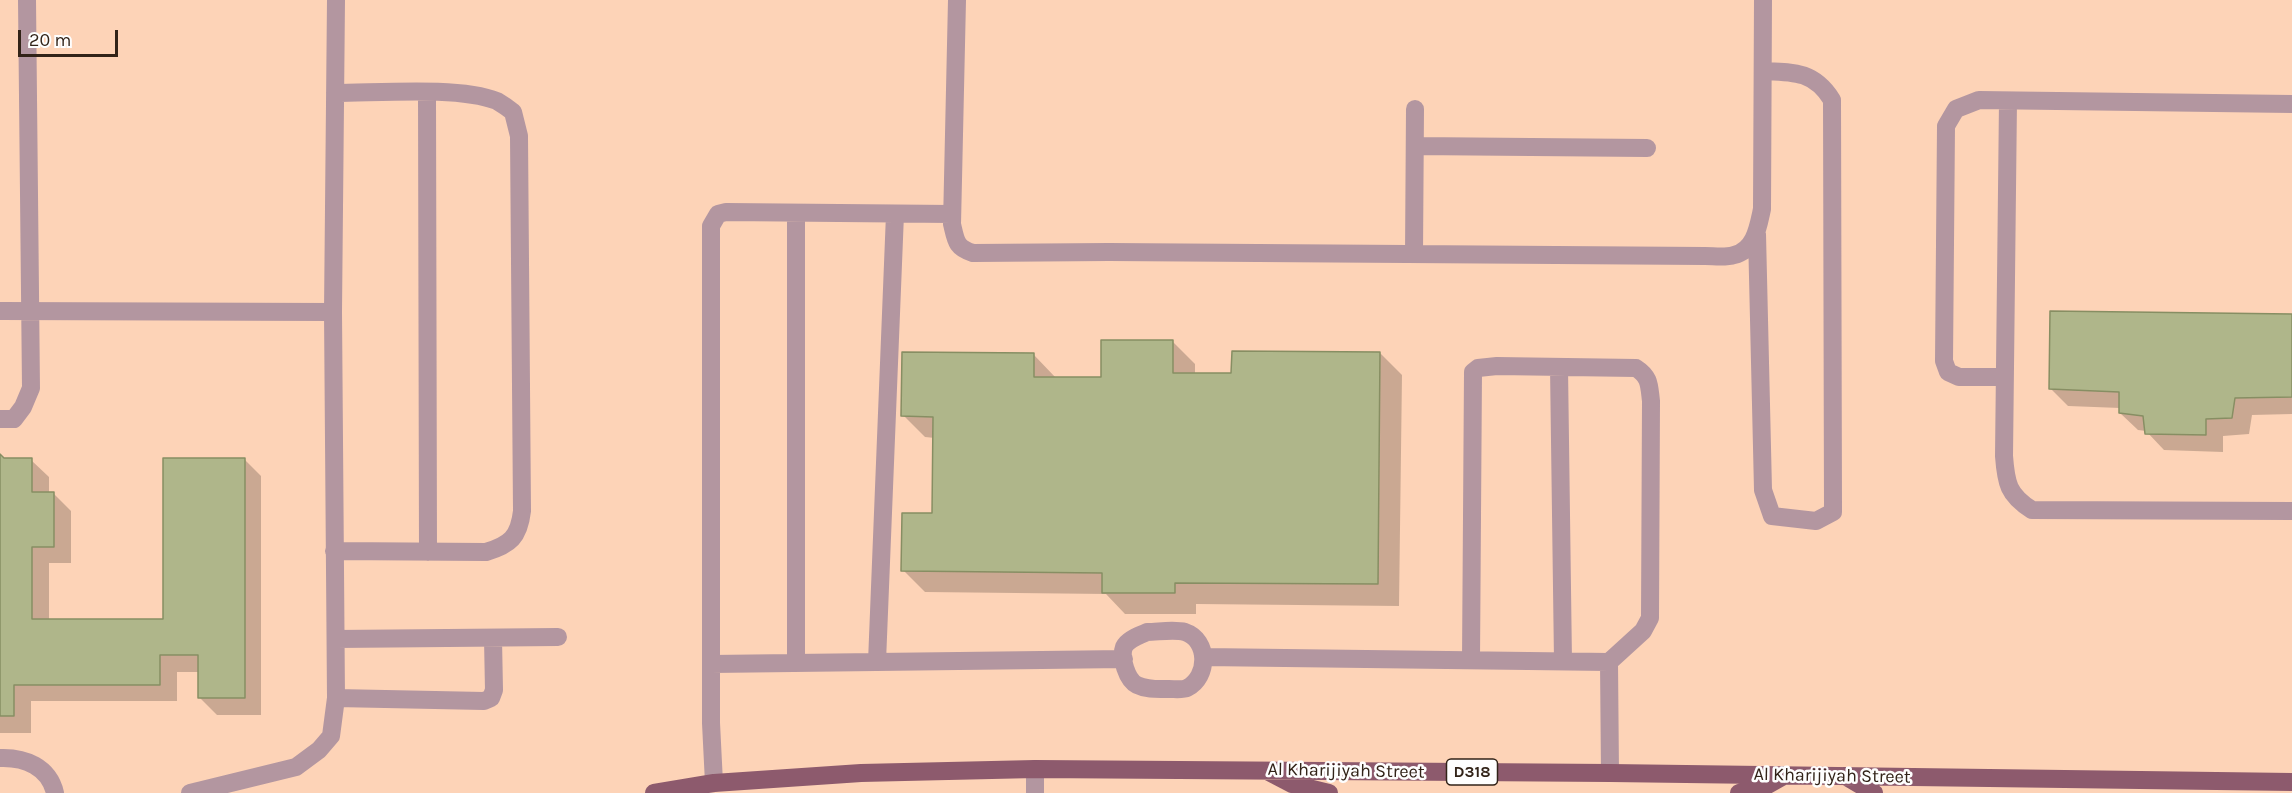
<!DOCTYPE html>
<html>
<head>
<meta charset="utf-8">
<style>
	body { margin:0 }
	#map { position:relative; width:2292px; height:793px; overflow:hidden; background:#fdd3b7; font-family:Karla,sans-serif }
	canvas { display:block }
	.scale { position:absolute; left:18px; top:30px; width:100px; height:27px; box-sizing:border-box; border:3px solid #322318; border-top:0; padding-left:8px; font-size:18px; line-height:21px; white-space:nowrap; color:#322318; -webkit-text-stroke:4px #fefefe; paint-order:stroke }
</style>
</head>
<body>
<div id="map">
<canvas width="2292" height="793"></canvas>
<div class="scale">20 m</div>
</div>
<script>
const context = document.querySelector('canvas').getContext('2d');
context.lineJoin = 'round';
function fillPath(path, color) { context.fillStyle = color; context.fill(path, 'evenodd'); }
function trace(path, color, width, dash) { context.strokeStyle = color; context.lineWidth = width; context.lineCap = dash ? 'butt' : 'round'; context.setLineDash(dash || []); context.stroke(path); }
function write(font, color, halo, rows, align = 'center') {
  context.font = font + ' Karla,sans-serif'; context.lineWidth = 5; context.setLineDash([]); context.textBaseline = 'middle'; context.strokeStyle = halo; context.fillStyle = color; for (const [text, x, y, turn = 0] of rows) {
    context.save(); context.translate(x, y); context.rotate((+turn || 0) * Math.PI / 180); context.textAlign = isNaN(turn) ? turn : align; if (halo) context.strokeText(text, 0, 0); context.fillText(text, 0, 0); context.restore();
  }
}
fillPath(new Path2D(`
	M2292 315V414L2252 415 2249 434 2223 436V452L2164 450 2146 431 2138 430 2120 413V408L2068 406 2050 388Z
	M1173 342 1195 364V375H1233L1380 353 1402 375 1399 606 1196 604V614H1125L1106 594 925 592 903 570 934 514 935 438 925 437 903 415 1034 355 1056 378 1102 379Z
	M0 456 4 460H31L49 477V494H54L71 511V563H49V620H164L244 459 261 476V715H217L199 697V672H177V701H31V733H0Z`), '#0003');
const building = new Path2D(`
	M2050 311 2292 314V397L2235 398 2232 418 2206 419V435L2145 434 2143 416 2119 413V392L2049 389Z
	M1101 340H1173V373H1231L1232 351 1380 352 1378 584 1175 583V593H1102V573L901 571 902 513H932L933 417 901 416 902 352 1034 353V377H1101Z
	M0 454 4 458H32V492H54V547H32V619H163V458H245V698H198V655H160V685H14V716H0Z`);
fillPath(building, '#afb68a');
trace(building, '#878e63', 1.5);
trace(new Path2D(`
	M957 0 952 224C956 241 956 248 973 253L1109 252 1705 256C1714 256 1725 258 1734 255 1755 250 1758 227 1762 209L1763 0
	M427 93 428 552
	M2008 101 2004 456C2006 483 2008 495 2032 510L2292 511
	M1415 146 1647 148
	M796 213V663
	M1757 234 1763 490 1772 516 1816 521 1833 512 1832 100C1814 71 1793 72 1763 71
	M1414 254 1415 109
	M0 311 333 312
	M1559 367 1563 661
	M2004 377H1959L1948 372 1944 361 1946 126 1956 109 1979 100 2292 104
	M0 419H14L23 407 31 388 27 0
	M334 551 486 552C510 545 519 537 522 511L519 136 513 112C508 108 502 104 497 101 459 86 378 93 335 93
	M1147 632C1158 632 1174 629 1185 632 1209 640 1209 677 1187 688 1183 690 1175 689 1169 689 1158 689 1147 690 1137 685 1127 680 1120 658 1124 647 1128 639 1139 636 1147 632Z
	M336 639 558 637
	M1204 657 1609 662 1643 631 1650 618 1651 401C1649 385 1650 377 1636 368L1497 366 1478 368 1473 372 1471 660
	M877 662 895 214
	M1609 662 1610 773
	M711 664 1124 659
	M336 698 484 701 491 698 494 690 493 639
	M0 758C25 757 49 767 55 793
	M714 783 711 723V226L718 214 726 212 952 214
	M190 793 296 767 319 750 331 736 336 698 333 312 336 0
	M1035 793V769`), '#b396a0', 18);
trace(new Path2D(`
	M1269 772 1292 784 1329 793
	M1845 776 1874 793
	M654 793 714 783 861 773 1035 769 1610 773 2292 782
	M1739 793 1764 787 1782 777`), '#8d5a6d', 18);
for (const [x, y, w] of [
	[1472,772,51]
]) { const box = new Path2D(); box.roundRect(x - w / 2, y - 13, w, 26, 4.5); context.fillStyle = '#fefefe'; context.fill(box); trace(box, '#322318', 1.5); }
write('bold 16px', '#322318', null, [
	["D318",1472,772]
]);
write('18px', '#322318', '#fefefe', [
	["Al Kharijiyah Street",1346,771,1],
	["Al Kharijiyah Street",1832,776,1]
]);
</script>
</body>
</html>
